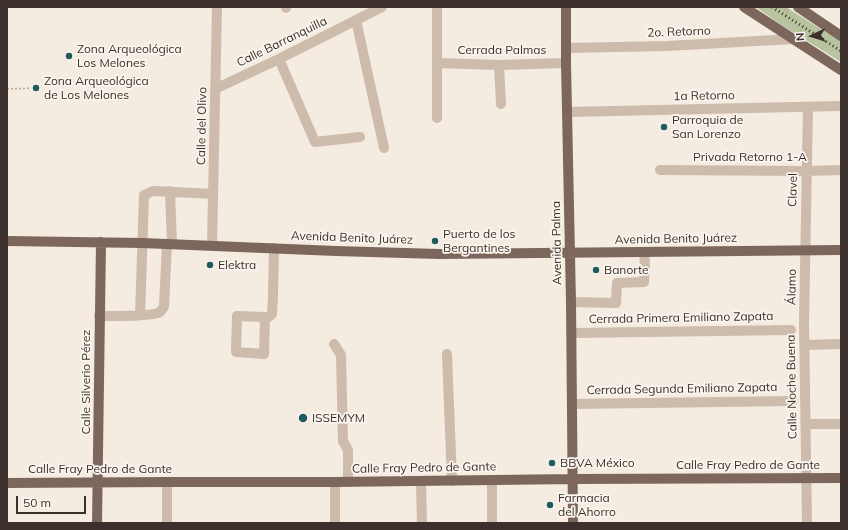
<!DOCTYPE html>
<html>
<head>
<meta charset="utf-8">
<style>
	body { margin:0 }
	#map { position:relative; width:848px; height:530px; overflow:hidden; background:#f4ebe1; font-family:Mulish,sans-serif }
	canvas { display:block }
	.frame { position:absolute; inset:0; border:8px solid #3b302b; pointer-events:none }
	.north { position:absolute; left:792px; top:16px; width:40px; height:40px; -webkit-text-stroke:3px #fbf5ee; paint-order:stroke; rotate:266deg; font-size:11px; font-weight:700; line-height:16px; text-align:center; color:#3b302b }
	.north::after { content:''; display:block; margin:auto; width:14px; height:18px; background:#3b302b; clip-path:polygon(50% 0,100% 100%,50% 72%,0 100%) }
	.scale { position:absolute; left:16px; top:496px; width:70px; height:18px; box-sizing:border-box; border:2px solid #3b302b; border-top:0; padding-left:5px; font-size:12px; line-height:14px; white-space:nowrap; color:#3b302b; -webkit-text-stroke:3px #fbf5ee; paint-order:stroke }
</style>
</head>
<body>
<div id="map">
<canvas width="848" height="530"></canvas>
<div class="frame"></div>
<div class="north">N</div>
<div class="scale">50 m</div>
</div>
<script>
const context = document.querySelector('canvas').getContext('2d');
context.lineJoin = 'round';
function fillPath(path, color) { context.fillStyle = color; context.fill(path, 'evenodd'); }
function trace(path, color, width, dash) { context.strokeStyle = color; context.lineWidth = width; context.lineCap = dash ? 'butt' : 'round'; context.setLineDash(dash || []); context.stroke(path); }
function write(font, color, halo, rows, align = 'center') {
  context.font = font + ' Mulish,sans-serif'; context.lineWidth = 3.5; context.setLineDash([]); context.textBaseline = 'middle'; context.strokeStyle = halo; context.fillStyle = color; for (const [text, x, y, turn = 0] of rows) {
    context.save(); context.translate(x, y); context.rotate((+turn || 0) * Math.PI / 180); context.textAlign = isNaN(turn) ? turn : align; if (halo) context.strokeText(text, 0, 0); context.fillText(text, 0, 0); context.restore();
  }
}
fillPath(new Path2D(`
	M756 7H786L841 42V62L777 22Z`), '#b8c4a0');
trace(new Path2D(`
	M780 7 789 13
	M784 7 789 10
	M7 89 36 88`), '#b9a596', 1.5, [2, 2]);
trace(new Path2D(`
	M286 7V8
	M437 7V118
	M356 20 384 148
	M566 48 667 46 794 39
	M279 59 315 142 360 137
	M437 63 499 65 566 63
	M499 65 501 104
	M215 89 279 59 382 7
	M567 112 841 106
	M660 170 806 171 841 170
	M170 191 172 244
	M212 245 217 7
	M571 302 616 303 617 283 644 282 645 265 644 252
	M140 315 144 195 153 191 213 194
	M99 316C111 316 152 317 160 312 161 311 163 308 164 307L167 244
	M265 317 264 354 236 352 237 316 265 317H269L272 314 273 296 274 248
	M572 333 791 330
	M334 344 341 355 343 441 348 450V482
	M805 345 841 344
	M447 354 452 481
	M572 404 793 401
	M806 424H841
	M421 481 422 523
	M492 481V523
	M167 523V482
	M335 523V482
	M807 523 804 323 808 107`), '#cdbbac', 10);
trace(new Path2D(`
	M566 7V63L571 302 573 523
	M744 7 841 70
	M798 7 841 36
	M7 241 142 243 336 251 439 254 841 250
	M7 483 167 482H335L573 479 841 478
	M97 523 101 242`), '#7d675c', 10);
trace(new Path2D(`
	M772 7 841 51`), '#3b302b', 3, [1, 3]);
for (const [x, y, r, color] of [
	[69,56,4,"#1f5a5e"],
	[36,88,4,"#1f5a5e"],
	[664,127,4,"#1f5a5e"],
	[435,241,4,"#1f5a5e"],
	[210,265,4,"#1f5a5e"],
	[596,270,4,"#1f5a5e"],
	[303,418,5,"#1f5a5e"],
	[552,463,4,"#1f5a5e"],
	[550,505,4,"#1f5a5e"]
]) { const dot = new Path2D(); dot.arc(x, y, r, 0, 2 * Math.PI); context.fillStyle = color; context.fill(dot); trace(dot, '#fbf5ee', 1.5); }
write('12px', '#3b302b', '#fbf5ee', [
	["2o. Retorno",679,32,-2],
	["Calle Barranquilla",282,42,-26],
	["Cerrada Palmas",502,50],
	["1a Retorno",704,96,-1],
	["Calle del Olivo",202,126,-89],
	["Privada Retorno 1-A",750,157],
	["Clavel",793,190,-89],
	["Avenida Benito Juárez",352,238,2],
	["Avenida Benito Juárez",676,239,-1],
	["Avenida Palma",557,243,-91],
	["Álamo",792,287,-89],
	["Cerrada Primera Emiliano Zapata",681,318,-1],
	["Calle Silverio Pérez",86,382,-90],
	["Calle Noche Buena",792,387,-91],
	["Cerrada Segunda Emiliano Zapata",682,389,-1],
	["Calle Fray Pedro de Gante",748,465],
	["Calle Fray Pedro de Gante",424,468,-1],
	["Calle Fray Pedro de Gante",100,469]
]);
write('12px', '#3b302b', '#fbf5ee', [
	["Zona Arqueológica",77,49],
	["Los Melones",77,63],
	["Zona Arqueológica",44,81],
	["de Los Melones",44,95],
	["Parroquia de",672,120],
	["San Lorenzo",672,134],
	["Puerto de los",443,234],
	["Bergantines",443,248],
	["Elektra",218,265],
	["Banorte",604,270],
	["ISSEMYM",312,418],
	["BBVA México",560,463],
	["Farmacia",558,498],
	["del Ahorro",558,512]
], 'left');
</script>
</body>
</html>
